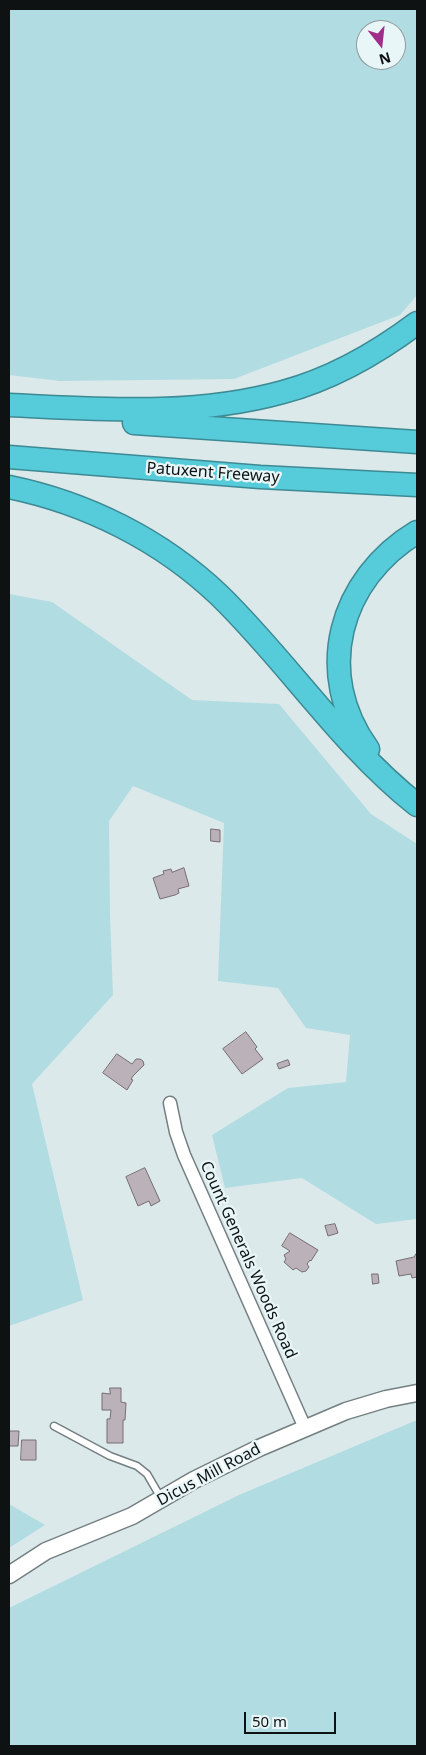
<!DOCTYPE html>
<html>
<head>
<meta charset="utf-8">
<style>
	body { margin:0 }
	#map { position:relative; width:426px; height:1755px; overflow:hidden; background:#dce9ea; font-family:"Noto Sans",sans-serif }
	canvas { display:block }
	.frame { position:absolute; inset:0; border:10px solid #0e1213; pointer-events:none }
	.north { position:absolute; left:356px; top:20px; width:50px; height:50px; box-sizing:border-box; background:#e9f6f8; border:1px solid #919b9c; border-radius:50%; rotate:164deg; font-size:14px; font-weight:700; line-height:20px; text-align:center; color:#0e1213 }
	.north::after { content:''; display:block; margin:auto; width:18px; height:22px; background:#9f2d89; clip-path:polygon(50% 0,100% 100%,50% 72%,0 100%) }
	.scale { position:absolute; left:244px; top:1712px; width:92px; height:22px; box-sizing:border-box; border:2px solid #0e1213; border-top:0; padding-left:6px; font-size:15px; line-height:18px; white-space:nowrap; color:#0e1213; -webkit-text-stroke:4px #e9f6f8; paint-order:stroke }
</style>
</head>
<body>
<div id="map">
<canvas width="426" height="1755"></canvas>
<div class="frame"></div>
<div class="north">N</div>
<div class="scale">50 m</div>
</div>
<script>
const context = document.querySelector('canvas').getContext('2d');
context.lineJoin = 'round';
function fillPath(path, color) { context.fillStyle = color; context.fill(path, 'evenodd'); }
function trace(path, color, width, dash) { context.strokeStyle = color; context.lineWidth = width; context.lineCap = dash ? 'butt' : 'round'; context.setLineDash(dash || []); context.stroke(path); }
function write(font, color, halo, rows, align = 'center') {
  context.font = font + ' "Noto Sans",sans-serif'; context.lineWidth = 4.5; context.setLineDash([]); context.textBaseline = 'middle'; context.strokeStyle = halo; context.fillStyle = color; for (const [text, x, y, turn = 0] of rows) {
    context.save(); context.translate(x, y); context.rotate((+turn || 0) * Math.PI / 180); context.textAlign = isNaN(turn) ? turn : align; if (halo) context.strokeText(text, 0, 0); context.fillText(text, 0, 0); context.restore();
  }
}
fillPath(new Path2D(`
	M9 9H416L417 295 400 315 234 379 60 381 9 375ZM366 30H396V60H366Z
	M9 594 52 602 192 700 279 704 371 814 417 844V1219L376 1224 302 1178 225 1188 212 1135 288 1088 346 1082 350 1035 306 1028 278 988 218 981 224 823 133 786 109 821 110 915 113 995 32 1084 83 1300 9 1326Z
	M417 1420V1746H9V1608L239 1495Z
	M9 1504 45 1525 9 1548Z`), '#b1dce2');
const building = new Path2D(`
	M211 829 220 830V842L211 841Z
	M184 868 189 886 178 889 179 893 175 895 160 899 153 878 164 874 163 871 171 869 172 872Z
	M246 1032 257 1047 255 1049 263 1059 242 1074 223 1049Z
	M117 1054 132 1064 136 1059H140L143 1061 144 1065 133 1076 131 1079 133 1080 127 1090 103 1073Z
	M288 1060 290 1065 279 1069 277 1064Z
	M145 1168 160 1201 151 1206 149 1201 138 1206 126 1177Z
	M335 1224 338 1233 328 1236 325 1226Z
	M290 1233 318 1250 311 1261 310 1260 307 1264 309 1267 306 1271 302 1272 296 1268 293 1270 284 1262 286 1259 284 1255 290 1251 282 1246Z
	M416 1254H417V1277L412 1278 411 1274 399 1276 396 1261 414 1257Z
	M372 1274H378L379 1283 373 1284Z
	M110 1388H121V1402L126 1403 125 1420H123V1443H107V1419H110L111 1410H102V1393L110 1394Z
	M9 1431H19L18 1446H10Z
	M22 1440H36V1460H21Z`);
fillPath(building, '#bbb1b8');
trace(building, '#766d73', 1);
const service = new Path2D(`
	M54 1426 110 1456 137 1466 147 1474 161 1498`);
const minor = new Path2D(`
	M170 1103 176 1132 184 1155 305 1428`);
const tertiary = new Path2D(`
	M9 1575 46 1551 132 1516 194 1480 259 1448 346 1411 386 1399 417 1393`);
const motorway = new Path2D(`
	M9 405C101 409 193 417 283 392 332 379 377 353 417 323
	M134 423 417 442
	M9 457 260 477 417 485
	M9 487C87 503 161 540 219 595 288 662 341 745 417 805
	M368 749C313 673 339 579 417 532`);
trace(service, '#737f80', 9);
trace(minor, '#737f80', 15);
trace(tertiary, '#737f80', 19);
trace(motorway, '#3d8a94', 25);
trace(service, '#fff', 6);
trace(minor, '#fff', 12);
trace(tertiary, '#fff', 16);
trace(motorway, '#56cbda', 22);
write('16px', '#0e1213', '#e9f6f8', [
	["Patuxent Freeway",213,473,4],
	["Count Generals Woods Road",248,1260,66],
	["Dicus Mill Road",209,1475,-28]
]);
</script>
</body>
</html>
